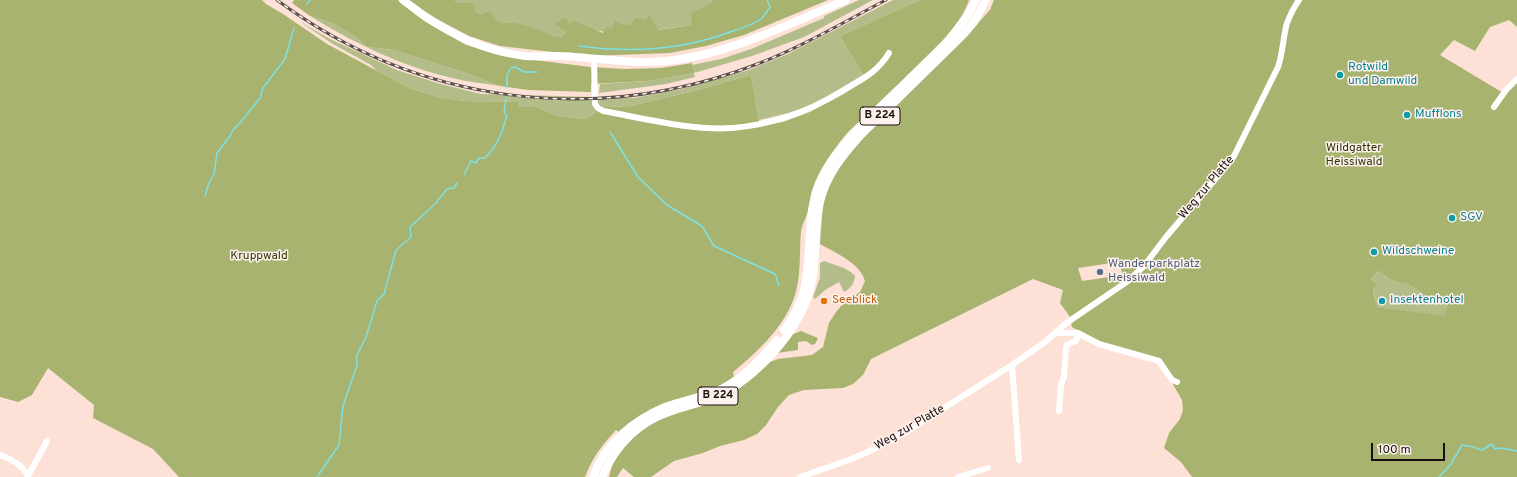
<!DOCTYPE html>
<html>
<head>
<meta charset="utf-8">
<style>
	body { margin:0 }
	#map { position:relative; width:1517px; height:477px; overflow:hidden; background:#fde1d6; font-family:Overpass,sans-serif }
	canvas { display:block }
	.scale { position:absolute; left:1371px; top:443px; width:74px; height:18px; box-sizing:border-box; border:2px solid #19100d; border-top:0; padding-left:5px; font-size:12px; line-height:14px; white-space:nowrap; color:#19100d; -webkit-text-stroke:3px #fef2ee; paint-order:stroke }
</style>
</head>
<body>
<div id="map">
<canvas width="1517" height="477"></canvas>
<div class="scale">100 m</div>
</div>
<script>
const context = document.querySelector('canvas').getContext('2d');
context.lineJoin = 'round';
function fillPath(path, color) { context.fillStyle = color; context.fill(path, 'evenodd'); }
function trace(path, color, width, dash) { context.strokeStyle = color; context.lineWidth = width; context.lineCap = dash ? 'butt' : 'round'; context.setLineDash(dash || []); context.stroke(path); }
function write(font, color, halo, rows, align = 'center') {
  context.font = font + ' Overpass,sans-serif'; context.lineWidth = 3; context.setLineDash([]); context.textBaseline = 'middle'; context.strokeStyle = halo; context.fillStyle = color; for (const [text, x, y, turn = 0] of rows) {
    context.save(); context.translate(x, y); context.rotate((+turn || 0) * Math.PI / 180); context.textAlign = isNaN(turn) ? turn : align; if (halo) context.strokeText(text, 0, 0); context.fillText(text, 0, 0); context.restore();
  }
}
fillPath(new Path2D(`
	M443 0H737L692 25 619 35 595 30 573 20 559 43 533 37Z
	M859 0H873L804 37 752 56 694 73 695 77 666 84 599 93 600 84 648 81 694 73 692 65 721 59 751 49 824 18V16Z
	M893 0H920L840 36 863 75 805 109 759 120 751 75 698 90 630 106 605 107 585 119 558 116 536 107H517L519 102 465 101 437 97 409 88 377 71 371 65 333 44 299 21 330 39 397 70 437 83 481 94 634 98 682 89 749 70 788 54Z
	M310 16 332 23 356 37 367 47 394 50 466 73 500 86C484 83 467 82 452 78 401 66 354 43 310 16Z
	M824 261 844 268 851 272 855 276C854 284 851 288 844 292L839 282 825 290 815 299 813 297 820 278V263Z
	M1378 271 1393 281 1410 285 1424 295 1448 304 1444 317 1377 307 1371 279Z`), '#b3bd89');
fillPath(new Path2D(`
	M0 0H262L266 4 283 14 327 44 409 88 437 97 465 101 519 102 518 107H536L558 116 585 119 605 107 630 106 698 90 751 75 760 126 783 122 810 112 866 80 840 36 920 0H969C960 28 926 57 905 78 886 96 866 114 847 133 833 150 819 169 812 190 810 198 809 206 807 214 805 219 802 225 801 231 799 255 802 280 792 303 780 331 756 353 733 372L734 377 719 387 620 433 616 430C602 445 592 458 585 477H179L153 449 93 418 94 405 48 368 32 395 18 402 0 397Z
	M294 0H398L424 21 466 45 503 56 590 67 625 69 661 68 692 63 694 73 648 81 591 84V92L528 90 500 86 466 73 394 50 367 47 356 37 332 23 310 16 292 3Z
	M408 0H453L458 3H471L475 6V12L481 15 487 12 491 13C493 18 497 22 503 23 507 24 511 22 515 23 530 26 542 31 555 37H562L566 32 555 24 565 17 570 24 573 20 603 33 605 28H612L615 21C624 25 631 30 635 18L646 20 649 14 658 30 692 25 691 13 705 7 713 2V0H828L744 35 706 46 670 53 589 56 500 46 469 36 422 11Z
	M994 0H1517V27L1509 20 1490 27 1475 51 1454 40 1440 55 1505 94 1517 82V477H1192L1181 462 1164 448 1169 433 1180 419 1183 410 1182 400 1171 381 1174 379 1161 359 1099 342 1072 327 1070 317 1060 303 1063 290 1033 279 871 359 863 375 853 384 843 388 804 390 789 395 778 407 766 425 757 434 744 440 720 446 703 453 674 461 651 477H634L623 468 617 477H609L614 459 638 432 652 423 749 381 770 362 778 359 812 355 823 347 829 323 836 312 842 305 860 292 865 281C860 263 836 253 820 244L823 202 828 184 848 152 960 43 990 10ZM1111 263 1119 264 1123 275 1082 281 1078 268ZM1378 271 1393 281 1410 285 1424 295 1448 304 1444 316 1377 307 1373 290 1376 285 1371 279Z
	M801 331 818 338 815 344 812 345 806 341 798 342V350L777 353 791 335Z`), '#a7b36e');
trace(new Path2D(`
	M307 4 310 0
	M579 46C630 53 682 50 730 32 740 29 752 25 761 19 764 16 767 11 770 7L767 0
	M507 88V75L511 68 515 67 524 72H537
	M610 132 638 177 667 205 702 226 714 246 775 274 779 285
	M464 175 471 161 476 163 479 158H485C497 147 503 131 507 115L504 113 506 98
	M205 196 209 183 214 174 217 153 230 136 233 130 240 123 260 98 263 88 285 59 294 28
	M317 477 339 445 343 406 357 365V355L366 337 377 301 384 294 396 250 411 237 410 227 436 203 447 189 454 188 457 183
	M1439 477 1451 464 1462 445 1473 447 1482 450 1492 444 1495 449 1501 448 1517 451`), '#7ee2e5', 1.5);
trace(new Path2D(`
	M594 59 595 104 598 108 603 111C642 118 693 131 732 128 771 125 807 112 841 92 860 80 877 73 889 53
	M1494 107 1506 90 1517 79
	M1056 333H1078L1099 344 1159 361 1172 380 1177 382
	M1012 365 1019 460
	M1059 411 1061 384 1064 377 1066 347 1067 345 1076 341 1078 336V333
	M0 455C12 460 22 464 28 477
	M28 476 47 441
	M800 477 849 460 872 450 906 432 1012 365 1045 342 1065 324 1128 281 1144 266 1166 237 1217 177 1234 156 1278 67C1283 53 1283 37 1287 23 1290 15 1294 7 1299 0
	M958 477 988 468`), '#fff', 6);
trace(new Path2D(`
	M403 0C438 28 480 51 525 56 541 57 558 55 574 57 605 59 635 64 667 61 731 54 788 24 846 0
	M784 330C793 318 800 304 804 290 812 256 806 220 818 187 826 166 840 149 855 132L949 40 966 18 976 0
	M593 477C604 444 634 420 665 407 684 400 704 397 723 388 745 377 761 358 777 340
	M602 477C615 447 637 423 669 412 688 405 708 402 726 392 747 380 765 363 780 345 799 322 812 295 814 266 816 245 815 223 820 202 826 176 842 156 860 136L964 34 974 22 986 0`), '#fff', 8);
const rail = new Path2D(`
	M277 0C419 105 596 127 760 63 803 46 844 22 886 0`);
trace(rail, '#5d4f49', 3);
trace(rail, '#fef2ee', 1.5, [4.5]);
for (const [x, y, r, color] of [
	[1340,75,4,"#0f9aa8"],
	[1407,115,4,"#0f9aa8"],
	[1452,218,4,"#0f9aa8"],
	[1374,252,4,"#0f9aa8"],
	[1100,272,4,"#5c6f8a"],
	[824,301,4,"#e8710a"],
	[1382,301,4,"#0f9aa8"]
]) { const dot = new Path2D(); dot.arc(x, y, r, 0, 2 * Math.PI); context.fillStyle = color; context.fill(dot); trace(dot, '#fef2ee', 1.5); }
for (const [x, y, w] of [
	[880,116,40],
	[718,396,40]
]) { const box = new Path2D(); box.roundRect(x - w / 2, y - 9, w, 18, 3); context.fillStyle = '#fef2ee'; context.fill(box); trace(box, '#19100d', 1); }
write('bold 11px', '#19100d', null, [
	["B 224",880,116],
	["B 224",718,396]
]);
write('12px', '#0d838f', '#fef2ee', [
	["Rotwild",1348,68],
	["und Damwild",1348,82],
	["Mufflons",1415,115],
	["SGV",1460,218],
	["Wildschweine",1382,252],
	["Insektenhotel",1390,301]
], 'left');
write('12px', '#2e3400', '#fef2ee', [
	["Wildgatter",1354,149],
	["Heissiwald",1354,163],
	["Kruppwald",259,257]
]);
write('12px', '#19100d', '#fef2ee', [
	["Weg zur Platte",1207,188,-50],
	["Weg zur Platte",910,428,-30]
]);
write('12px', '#4e5e75', '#fef2ee', [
	["Wanderparkplatz",1108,265],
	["Heissiwald",1108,279]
], 'left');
write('12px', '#c56008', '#fef2ee', [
	["Seeblick",832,301]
], 'left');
</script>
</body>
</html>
